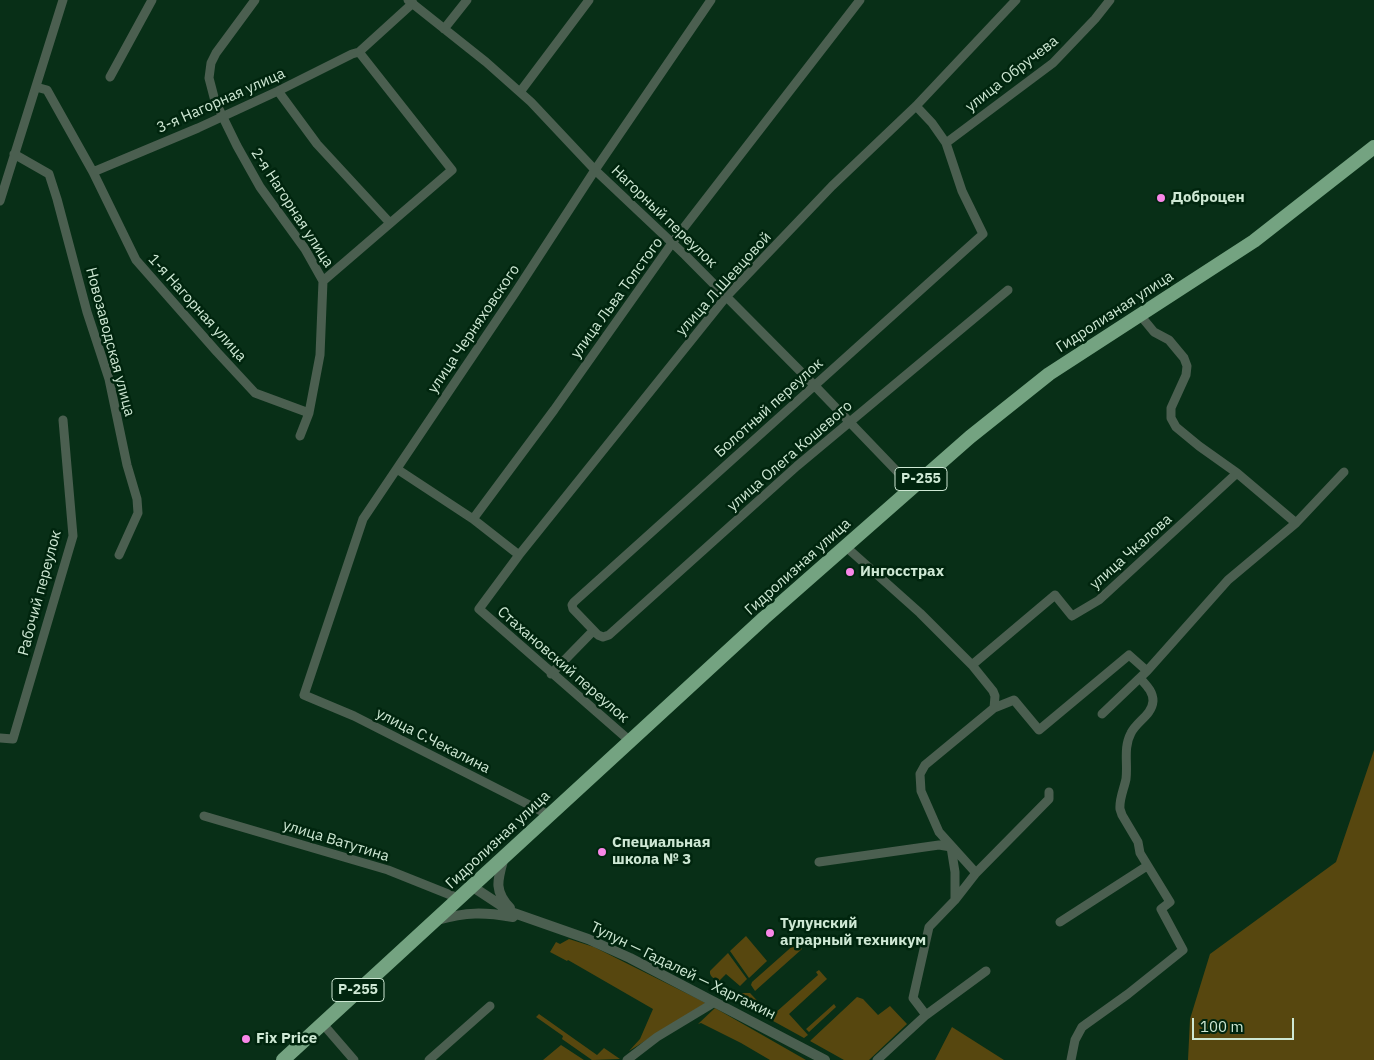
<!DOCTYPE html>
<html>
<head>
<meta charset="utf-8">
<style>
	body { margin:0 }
	#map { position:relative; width:1374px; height:1060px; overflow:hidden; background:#082f17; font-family:"IBM Plex Sans",sans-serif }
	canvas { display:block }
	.scale { position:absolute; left:1192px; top:1018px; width:102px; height:22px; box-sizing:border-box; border:2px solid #cee8d4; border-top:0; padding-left:6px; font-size:15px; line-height:18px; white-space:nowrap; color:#cee8d4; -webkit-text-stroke:4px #00250e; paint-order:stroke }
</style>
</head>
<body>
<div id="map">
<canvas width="1374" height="1060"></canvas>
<div class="scale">100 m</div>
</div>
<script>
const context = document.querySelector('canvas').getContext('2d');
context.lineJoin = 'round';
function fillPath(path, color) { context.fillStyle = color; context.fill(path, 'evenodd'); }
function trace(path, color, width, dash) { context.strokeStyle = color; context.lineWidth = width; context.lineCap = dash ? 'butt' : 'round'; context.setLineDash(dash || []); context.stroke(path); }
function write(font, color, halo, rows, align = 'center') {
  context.font = font + ' "IBM Plex Sans",sans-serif'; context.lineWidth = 5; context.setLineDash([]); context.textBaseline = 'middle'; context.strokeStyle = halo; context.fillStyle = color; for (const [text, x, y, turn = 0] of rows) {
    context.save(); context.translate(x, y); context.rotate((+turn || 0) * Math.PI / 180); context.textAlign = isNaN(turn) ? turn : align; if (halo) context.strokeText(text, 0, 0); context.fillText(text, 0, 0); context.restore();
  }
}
fillPath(new Path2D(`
	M1374 750V1060H1188L1190 1019 1210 954 1336 862Z
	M746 936 767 961 749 978 730 951Z
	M569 939 594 947 706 1003 629 1051 640 1039 653 1009 568 960 567 961 550 952 556 942 560 944Z
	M796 943 802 949 755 991 751 985 752 982Z
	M728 953 747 979 740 986 726 974 719 981C715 979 709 977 710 971Z
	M819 970 827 979 789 1014 808 1035 804 1038 735 1000 740 993H750L768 1012 775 1013 818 975 816 972Z
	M857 997 863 999 878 1015 890 1006 907 1024 869 1060H844L810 1041Z
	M834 1004 836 1007 809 1032 806 1029Z
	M715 1008 806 1060H770L741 1043 701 1023 698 1024Z
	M539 1014 597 1055 604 1048 620 1059 592 1060 562 1039 563 1036 536 1017Z
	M952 1027 1004 1060H935Z
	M561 1045 584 1060H543Z`), '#57470f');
trace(new Path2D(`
	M255 0 216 53 211 63 209 78 215 101 237 146 260 187 305 249 323 281 320 355 309 413 300 436
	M408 0 486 62 531 102 595 170 685 255 814 385 912 487
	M444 29 467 0
	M110 77 152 0
	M36 87 47 90 93 172 136 260 217 352 255 393 309 413
	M278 91 317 144 390 223
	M520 92 589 0
	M916 106 932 123 946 143 962 191 983 234 574 602 572 605 573 609 598 635 603 637 609 635 797 466 1008 290
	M946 143 1053 63 1095 19 1110 0
	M14 154 49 174 57 199 87 312 109 379 127 465 137 499 138 513 119 555
	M93 172 198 128 278 91 352 54 359 52 413 3
	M0 201 63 0
	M323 281 452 170 359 52
	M397 469 473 519 519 555
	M473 519 554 410 672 243 860 0
	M1296 523 1344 472
	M845 546 920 613 972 665 993 691 995 696 994 708
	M972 665 1055 595 1072 616 1099 600 1237 473
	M551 674 593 631
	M1102 714 1147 671 1228 580 1296 523 1237 473 1199 446 1176 427 1171 418V408L1186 375 1187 366 1184 358 1169 340 1154 332 1140 315
	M0 738 13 739 73 536 63 420
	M630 741 479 609 519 555 726 297 832 186 916 106 1016 0
	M549 815 354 716 304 695 363 519 515 293 595 170 711 0
	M204 816 388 870 458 898
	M951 847 955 872V900
	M819 862 939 845 951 847
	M976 873 939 832 921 791 920 774 925 765 994 708 1014 700 1039 730 1129 655 1147 671
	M1060 922 1147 866
	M926 1015 913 998 929 927 955 900 976 873 1049 799V792
	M322 1023 354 1060
	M429 1060 490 1006
	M627 1060 657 1037 715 1002
	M877 1060 926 1015 986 971
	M1071 1060 1075 1040 1082 1027 1128 994 1183 950 1161 909 1170 902 1140 853 1138 842 1122 815 1120 809C1119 799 1124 789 1126 779 1128 763 1123 748 1131 733 1137 721 1152 715 1153 701 1153 691 1146 685 1140 678`), '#4b5f50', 9);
trace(new Path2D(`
	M504 857C498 879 493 890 510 908
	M473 887 511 912 588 939 630 958 825 1060
	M437 920C467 912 483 912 513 917`), '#4b5f50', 10);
trace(new Path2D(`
	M283 1060 764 618 970 437 1049 374 1254 241 1374 147`), '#74a381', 14);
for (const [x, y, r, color] of [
	[1161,198,5,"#f987e8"],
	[850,572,5,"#f987e8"],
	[602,852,5,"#f987e8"],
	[770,933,5,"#f987e8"],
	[246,1039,5,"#f987e8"]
]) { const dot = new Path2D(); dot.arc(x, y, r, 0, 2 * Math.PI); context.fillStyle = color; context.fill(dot); trace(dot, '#00250e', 2); }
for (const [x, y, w] of [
	[921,479,52],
	[358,990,52]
]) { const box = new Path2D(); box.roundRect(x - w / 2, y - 11.5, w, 23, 4); context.fillStyle = '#00250e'; context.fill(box); trace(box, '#cee8d4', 1); }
write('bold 14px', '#cee8d4', null, [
	["Р-255",921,479],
	["Р-255",358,990]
]);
write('15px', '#cee8d4', '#00250e', [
	["улица Обручева",1012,74,-38],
	["3-я Нагорная улица",221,101,-24],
	["2-я Нагорная улица",292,208,57],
	["Нагорный переулок",664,217,44],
	["улица Л.Шевцовой",724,284,-48],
	["улица Льва Толстого",617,298,-54],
	["1-я Нагорная улица",197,308,48],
	["Гидролизная улица",1115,312,-33],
	["улица Черняховского",474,329,-56],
	["Новозаводская улица",110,342,75],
	["Болотный переулок",769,408,-42],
	["улица Олега Кошевого",790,456,-41],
	["улица Чкалова",1131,552,-42],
	["Гидролизная улица",798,567,-42],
	["Рабочий переулок",40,593,-75],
	["Стахановский переулок",563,665,41],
	["улица С.Чекалина",433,741,27],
	["Гидролизная улица",498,840,-43],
	["улица Ватутина",336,841,17],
	["Тулун — Гадалей — Харгажин",683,971,26]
]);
write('bold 15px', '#cee8d4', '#00250e', [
	["Доброцен",1171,198],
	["Ингосстрах",860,572],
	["Специальная",612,843],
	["школа № 3",612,860],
	["Тулунский",780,924],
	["аграрный техникум",780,941],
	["Fix Price",256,1039]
], 'left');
</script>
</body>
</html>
